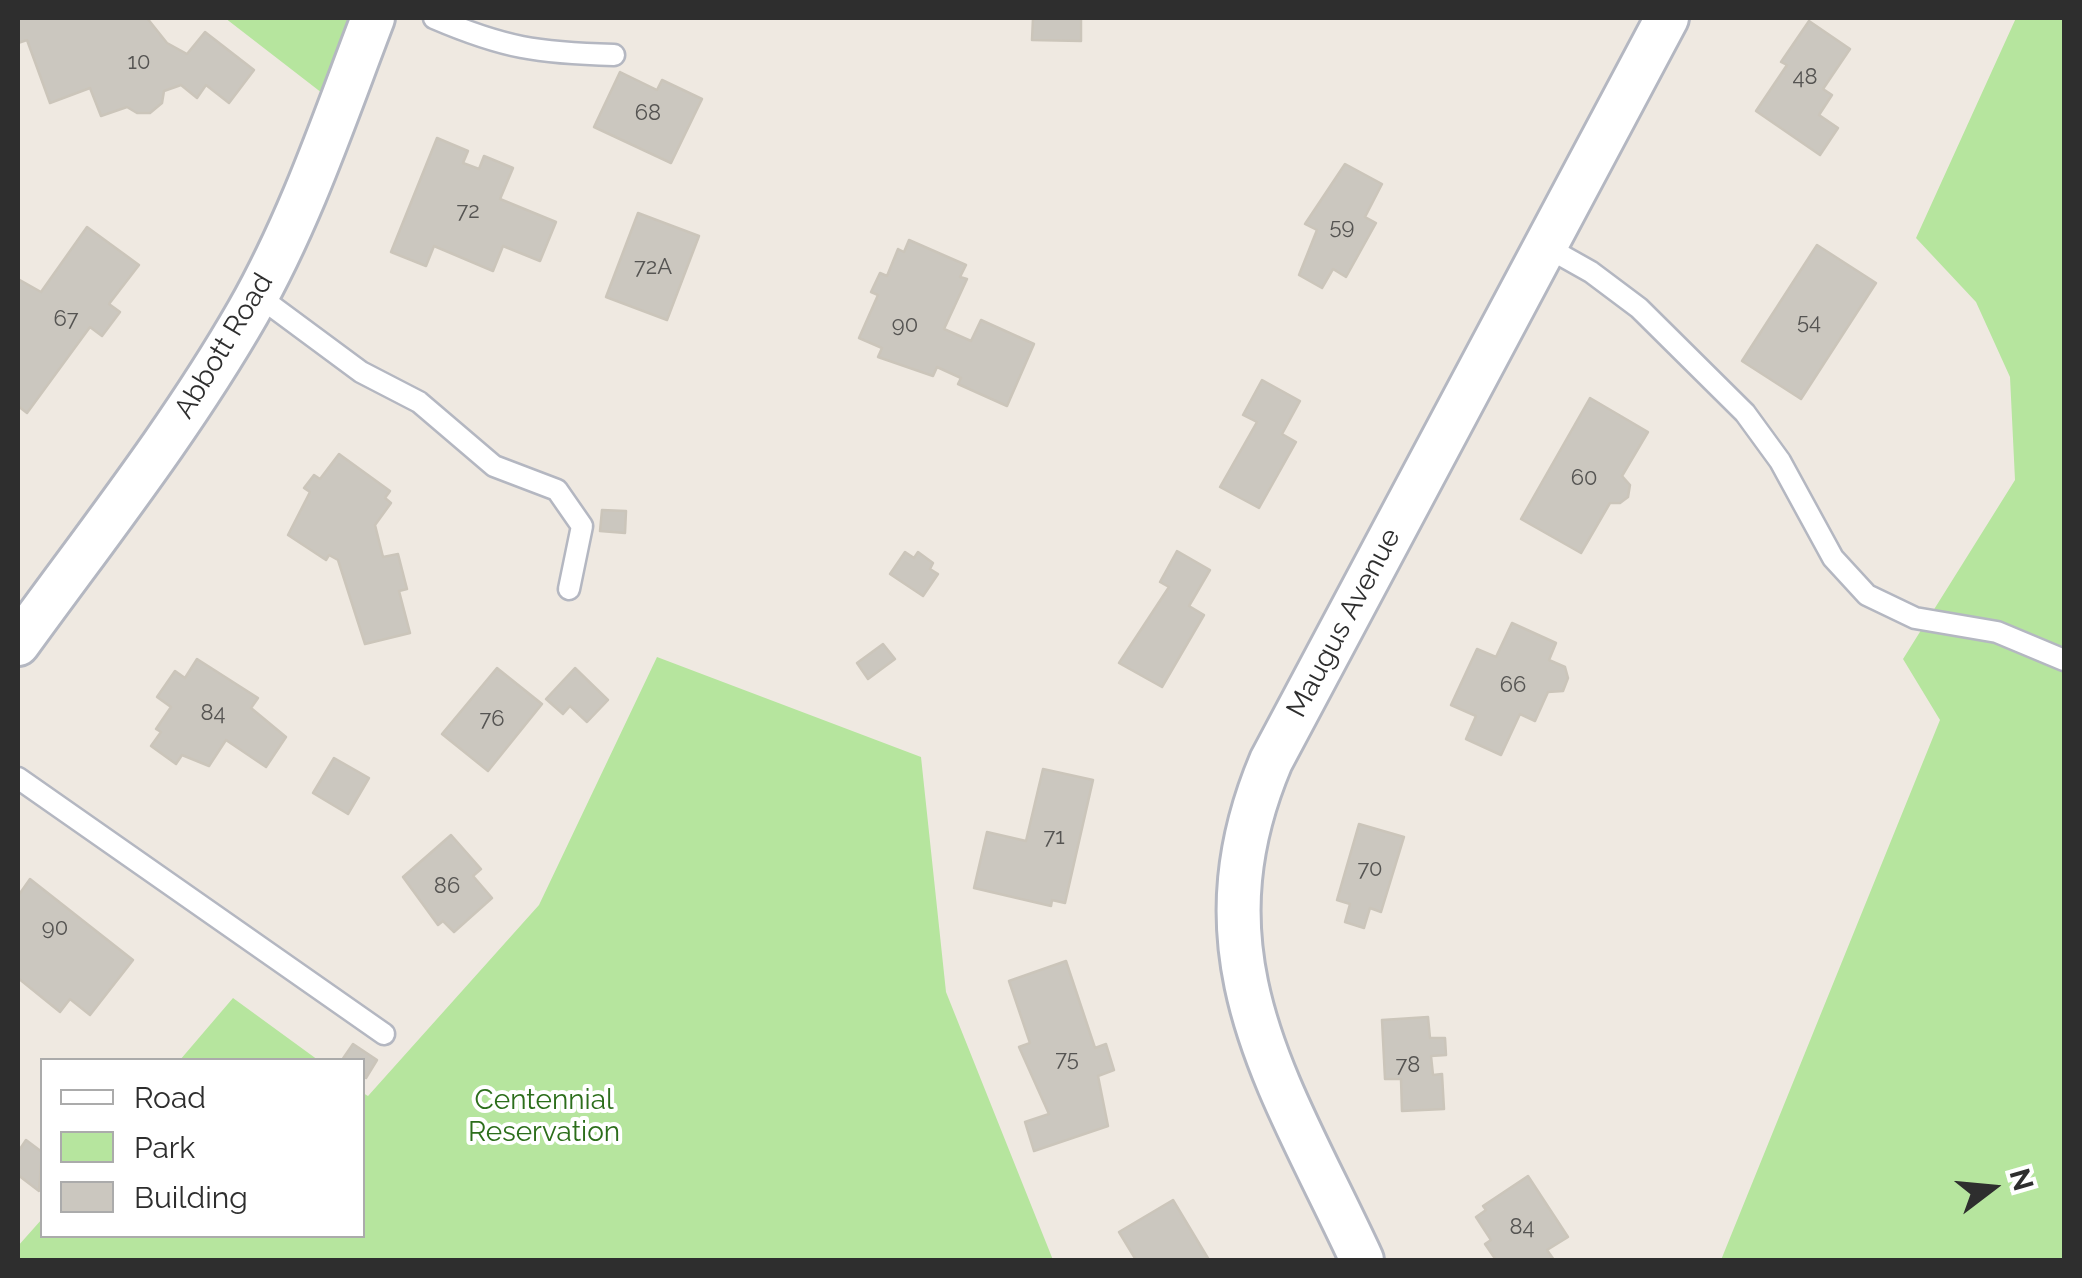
<!DOCTYPE html>
<html>
<head>
<meta charset="utf-8">
<style>
	body { margin:0 }
	#map { position:relative; width:2082px; height:1278px; overflow:hidden; background:#efe9e1; font-family:Raleway,sans-serif }
	canvas { display:block }
	.frame { position:absolute; inset:0; border:20px solid #2e2e2e; pointer-events:none }
	.legend { position:absolute; left:40px; top:1058px; width:325px; height:180px; box-sizing:border-box; background:#fff; border:2px solid #ababab; margin:0; padding:12px 18px; list-style:none; font-size:30px; color:#2e2e2e }
	.legend li { display:flex; align-items:center; gap:20px; height:50px }
	.legend b { width:50px; border:2px solid #ababab }
	.north { position:absolute; left:1942px; top:1138px; width:100px; height:100px; -webkit-text-stroke:8px #fff; paint-order:stroke; rotate:74deg; font-size:28px; font-weight:700; line-height:40px; text-align:center; color:#2e2e2e }
	.north::after { content:''; display:block; margin:auto; width:35px; height:45px; background:#2e2e2e; clip-path:polygon(50% 0,100% 100%,50% 72%,0 100%) }
</style>
</head>
<body>
<div id="map">
<canvas width="2082" height="1278"></canvas>
<div class="frame"></div>
<ul class="legend">
<li><b style="height:12px;background:#fff"></b>Road</li>
<li><b style="height:28px;background:#b6e59e"></b>Park</li>
<li><b style="height:28px;background:#cbc7bf"></b>Building</li>
</ul>
<div class="north">N</div>
</div>
<script>
const context = document.querySelector('canvas').getContext('2d');
context.lineJoin = 'round';
function fillPath(path, color) { context.fillStyle = color; context.fill(path, 'evenodd'); }
function trace(path, color, width, dash) { context.strokeStyle = color; context.lineWidth = width; context.lineCap = dash ? 'butt' : 'round'; context.setLineDash(dash || []); context.stroke(path); }
function write(font, color, halo, rows, align = 'center') {
  context.font = font + ' Raleway,sans-serif'; context.lineWidth = 8; context.setLineDash([]); context.textBaseline = 'middle'; context.strokeStyle = halo; context.fillStyle = color; for (const [text, x, y, turn = 0] of rows) {
    context.save(); context.translate(x, y); context.rotate((+turn || 0) * Math.PI / 180); context.textAlign = isNaN(turn) ? turn : align; if (halo) context.strokeText(text, 0, 0); context.fillText(text, 0, 0); context.restore();
  }
}
fillPath(new Path2D(`
	M225 18H350L322 93Z
	M2016 18H2064V1260H1721L1940 720 1903 659 2015 480 2010 377 1976 302 1916 238Z
	M657 657 921 757 946 992 1053 1260H18V1246L42 1219V1236H362L363 1093 368 1096 539 905Z
	M233 998 318 1060H180Z`), '#b6e59e');
const building = new Path2D(`
	M18 18H147L167 43 187 54 205 32 254 70 229 103 206 85 197 98 181 85 164 91 162 103 150 113H137L127 107 101 116 90 88 50 103 27 40 18 43Z
	M1033 18H1081V41L1032 40Z
	M1809 21 1850 49 1823 89 1832 95 1819 115 1838 128 1820 155 1756 111 1787 65 1781 62Z
	M620 72 657 90 662 80 702 99 671 163 594 127Z
	M437 138 468 151 463 163 479 169 484 156 513 168 500 199 556 222 540 261 503 246 493 271 434 246 426 266 391 252Z
	M1345 164 1382 184 1365 217 1376 223 1346 277 1333 269 1322 288 1299 275 1317 230 1305 224Z
	M638 213 699 236 667 320 606 297Z
	M87 227 139 265 109 304 120 312 102 336 90 327 27 413 18 406V279L41 292Z
	M909 240 966 265 960 277 967 279 944 329 971 341 981 320 1034 344 1007 406 958 384 961 378 937 367 933 376 878 357 882 348 859 338 878 295 871 292 880 273 887 276 898 249 904 252Z
	M1817 245 1876 283 1801 399 1742 361Z
	M1262 380 1300 401 1282 434 1296 442 1259 508 1220 487 1257 422 1243 415Z
	M1590 398 1648 432 1622 476 1630 485 1628 497 1620 503H1610L1581 553 1521 519Z
	M339 454 390 491 385 498 391 503 375 525 383 557 398 554 407 589 399 591 410 633 365 644 338 560 329 555 326 560 288 535 310 492 304 488 314 475 320 479Z
	M602 510 626 511 625 533 600 531Z
	M1177 551 1210 570 1189 606 1204 615 1162 687 1119 663 1169 587 1160 582Z
	M905 552 914 558 918 552 933 563 930 569 938 574 923 596 890 574Z
	M1512 623 1556 643 1549 660 1565 667 1568 678 1563 691 1548 692 1535 721 1520 714 1501 755 1466 739 1476 716 1451 705 1477 649 1496 657Z
	M883 644 895 659 868 679 857 663Z
	M197 659 258 698 251 708 286 737 266 767 226 740 209 766 182 755 176 764 151 746 161 732 156 729 171 707 157 697 175 671 185 678Z
	M497 668 542 704 488 771 442 734Z
	M575 668 608 700 587 722 570 706 563 714 546 699Z
	M334 758 369 778 348 814 313 793Z
	M1043 769 1093 780 1065 903 1052 900 1051 906 974 888 987 832 1026 841Z
	M1359 824 1404 837 1381 912 1370 908 1364 928 1345 922 1350 904 1337 900Z
	M451 835 481 869 473 876 492 898 454 932 443 921 438 925 403 877Z
	M30 879 133 960 90 1015 70 999 60 1012 18 978V896Z
	M1066 961 1095 1048 1106 1044 1114 1070 1098 1076 1108 1126 1034 1151 1025 1122 1049 1114 1019 1047 1030 1043 1009 981Z
	M1428 1017 1430 1038H1445L1446 1055 1431 1056 1433 1075 1442 1074 1444 1109 1402 1111 1401 1079H1385L1382 1020Z
	M353 1044 377 1060 366 1078 362 1060H342Z
	M26 1140 42 1152 39 1191 18 1175V1152Z
	M1528 1176 1568 1237 1547 1250 1554 1260H1496L1485 1244 1491 1240 1476 1217 1486 1210 1483 1206Z
	M1173 1200 1209 1260H1136L1119 1232Z`);
fillPath(building, '#cbc7bf');
trace(building, '#cbc5ba', 2.5);
const service = new Path2D(`
	M434 18C504 48 538 53 614 55
	M1543 245 1591 272 1639 308 1745 413 1780 461 1833 558 1867 595 1915 618 1997 632 2064 660
	M257 295 361 372 419 402 494 466 557 490 582 526 569 589
	M18 778 384 1034`);
const minor = new Path2D(`
	M18 644C97 535 181 429 248 312 301 219 335 117 373 18
	M1362 1260C1281 1085 1188 958 1271 761L1667 18`);
trace(service, '#b4b7c1', 25);
trace(minor, '#b4b7c1', 48);
trace(service, '#fff', 20);
trace(minor, '#fff', 42);
write('22px', '#555452', null, [
	["10",139,62],
	["48",1805,77],
	["68",648,113],
	["72",468,211],
	["59",1342,227],
	["72A",653,267],
	["67",66,319],
	["54",1809,322],
	["90",905,325],
	["60",1584,478],
	["66",1513,685],
	["84",213,713],
	["76",492,719],
	["71",1054,837],
	["70",1370,869],
	["86",447,886],
	["90",55,928],
	["75",1067,1059],
	["78",1408,1065],
	["84",1522,1227]
]);
write('28px', '#2e2e2e', '#fff', [
	["Abbott Road",224,346,-59],
	["Maugus Avenue",1344,623,-62]
]);
write('28px', '#2c6e1b', '#fff', [
	["Centennial",544,1101],
	["Reservation",544,1133]
]);
</script>
</body>
</html>
